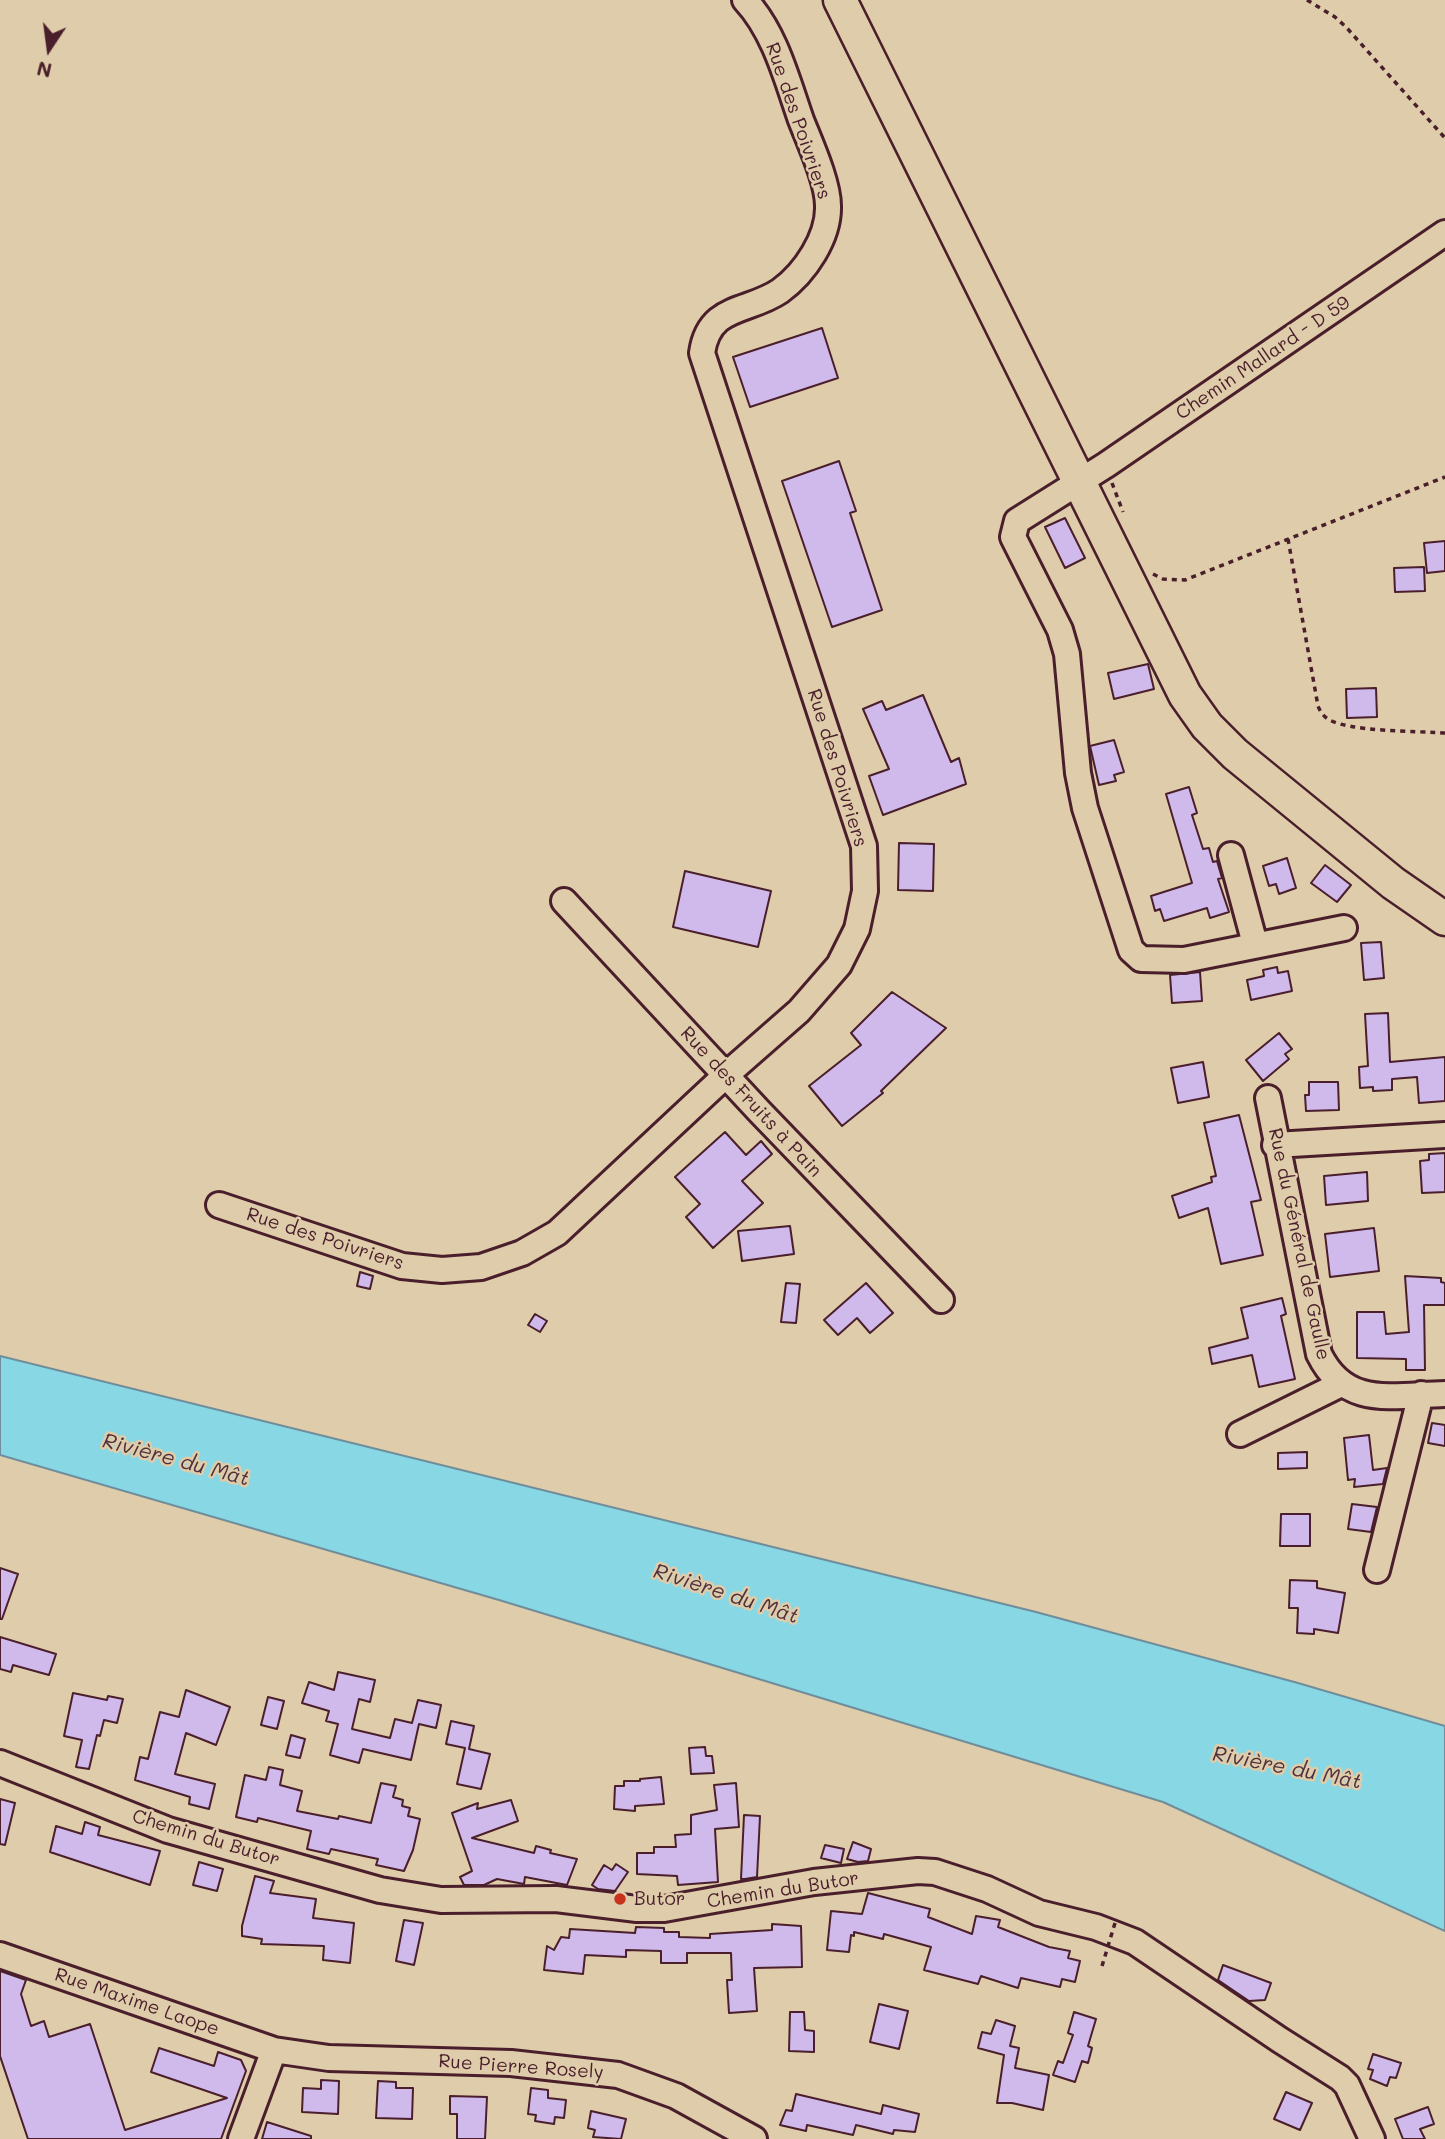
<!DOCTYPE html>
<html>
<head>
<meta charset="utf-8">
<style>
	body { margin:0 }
	#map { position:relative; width:1445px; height:2139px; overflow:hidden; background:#deccaa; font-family:Mali,sans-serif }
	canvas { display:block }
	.north { position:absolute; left:14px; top:14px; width:70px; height:70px; -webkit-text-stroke:5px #deccaa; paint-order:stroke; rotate:193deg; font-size:19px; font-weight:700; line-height:28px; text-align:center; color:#4a1f2b }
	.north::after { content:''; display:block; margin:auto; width:24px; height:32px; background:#4a1f2b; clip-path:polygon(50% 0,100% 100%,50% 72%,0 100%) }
</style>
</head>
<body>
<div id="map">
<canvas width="1445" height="2139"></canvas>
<div class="north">N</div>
</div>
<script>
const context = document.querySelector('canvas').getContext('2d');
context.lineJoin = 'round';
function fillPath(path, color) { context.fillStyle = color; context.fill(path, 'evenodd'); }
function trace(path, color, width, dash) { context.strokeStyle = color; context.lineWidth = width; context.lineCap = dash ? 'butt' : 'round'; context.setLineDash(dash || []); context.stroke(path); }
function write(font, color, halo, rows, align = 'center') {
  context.font = font + ' Mali,sans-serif'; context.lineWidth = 5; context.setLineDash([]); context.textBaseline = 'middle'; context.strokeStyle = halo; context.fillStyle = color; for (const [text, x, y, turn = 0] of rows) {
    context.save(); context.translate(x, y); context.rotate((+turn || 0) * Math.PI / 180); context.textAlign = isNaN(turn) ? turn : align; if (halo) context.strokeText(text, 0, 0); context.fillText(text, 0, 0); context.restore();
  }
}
const water = new Path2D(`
	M0 1356 1036 1612 1298 1683 1445 1726V1931L1163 1802 499 1600 0 1455Z`);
fillPath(water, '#88d7e4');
trace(water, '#6f8d9a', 2);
const building = new Path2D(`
	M822 328 838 378 750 407 733 357Z
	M839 461 856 511 850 513 882 610 832 627 782 481Z
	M1065 518 1085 558 1065 568 1045 527Z
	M1445 541V571L1427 573 1424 543Z
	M1424 567 1425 591 1395 592 1394 568Z
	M1148 664 1154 689 1114 699 1108 673Z
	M1376 688 1377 717 1347 718 1346 689Z
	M923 695 951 762 959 758 966 784 883 815 869 776 889 769 863 709 882 701 886 710Z
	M1114 740 1124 772 1114 775 1116 781 1099 785 1090 746Z
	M1189 787 1197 813 1192 815 1203 849 1209 848 1213 862 1217 861 1222 878 1218 879 1229 912 1210 918 1207 908 1164 921 1160 909 1155 911 1151 896 1192 883 1166 794Z
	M899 843 934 844 933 891 898 890Z
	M1287 858 1296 888 1279 894 1276 884 1269 886 1263 866Z
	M1325 865 1351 885 1337 902 1311 883Z
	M685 871 771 891 758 947 673 927Z
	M1381 942 1384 978 1364 980 1361 943Z
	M1277 967 1278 973 1288 971 1292 991 1251 1000 1247 980 1264 976 1263 970Z
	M1200 972 1202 1001 1172 1003 1170 975Z
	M892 992 946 1028 881 1091 883 1093 842 1126 809 1086 861 1045 851 1033Z
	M1388 1013 1390 1062 1445 1057V1101L1419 1103 1417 1077 1392 1079V1090L1373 1091V1087L1360 1088 1359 1067 1368 1066 1365 1014Z
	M1279 1033 1292 1049 1285 1054 1289 1059 1263 1081 1246 1060Z
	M1203 1062 1209 1097 1178 1103 1171 1068Z
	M1309 1082H1338L1339 1110 1306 1111 1305 1095H1309Z
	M1239 1115 1261 1200 1251 1202 1263 1255 1221 1264 1208 1208 1179 1218 1172 1196 1212 1182 1211 1177 1216 1176 1204 1123Z
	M725 1132 746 1155 761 1141 772 1154 742 1181 763 1203 713 1248 686 1217 700 1204 675 1177Z
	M1445 1153V1192L1422 1193 1420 1161 1429 1160V1154Z
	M1367 1172 1368 1201 1326 1205 1324 1176Z
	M790 1226 794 1254 742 1261 738 1231Z
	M1374 1228 1379 1271 1330 1277 1325 1234Z
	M360 1272 373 1276 370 1289 357 1286Z
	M1405 1276 1441 1278V1282L1445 1283V1305H1424L1425 1370H1406V1359L1357 1358V1312H1384L1386 1334 1409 1332Z
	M786 1283 800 1284 796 1323 781 1322Z
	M866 1283 893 1313 870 1333 857 1318 838 1335 824 1320Z
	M1282 1298 1286 1314 1281 1316 1295 1379 1259 1387 1252 1355 1212 1364 1209 1348 1248 1338 1241 1308Z
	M535 1314 547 1321 540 1332 528 1325Z
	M1432 1423 1445 1425V1446L1428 1443Z
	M1369 1435 1373 1470 1387 1468 1383 1484 1354 1487 1355 1479 1348 1480 1344 1438Z
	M1307 1452V1468L1278 1469V1453Z
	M1352 1504 1377 1507 1371 1532 1348 1529Z
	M1281 1514H1310V1546H1280Z
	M0 1568 18 1574 2 1619H0Z
	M1290 1580 1317 1581V1588L1345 1593 1338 1633 1314 1629V1634L1297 1633 1298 1608H1289Z
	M0 1637 56 1654 49 1675 13 1665 11 1672 0 1669Z
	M338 1672 375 1680 370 1702 359 1699 352 1729 390 1738 395 1719 412 1723 418 1700 441 1705 436 1728 419 1724 411 1760 363 1749 359 1763 330 1755 338 1724 326 1721 329 1711 302 1703 309 1682 334 1690Z
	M186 1690 230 1707 216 1745 186 1733 175 1774 215 1784 209 1809 189 1804 190 1797 135 1780 140 1757 148 1759 160 1712 179 1717Z
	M73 1693 107 1700 108 1696 123 1699 117 1723 104 1720 100 1736 97 1735 89 1769 76 1767 82 1740 64 1736Z
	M268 1697 284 1701 277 1729 261 1725Z
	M451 1721 474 1726 469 1749 490 1754 481 1789 457 1784 465 1748 446 1744Z
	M291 1735 305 1739 300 1758 286 1755Z
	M705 1747 706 1756H712L714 1773 691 1774 689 1748Z
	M269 1767 283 1770 280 1785 302 1791 297 1811 338 1819 339 1816 371 1823 381 1783 396 1786 393 1797 403 1800 402 1806 410 1808 408 1816 420 1819 413 1850 404 1871 376 1865 378 1859 331 1849 329 1854 307 1849 311 1831 258 1818 257 1822 236 1817 245 1775 266 1780Z
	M661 1777 664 1804 635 1806V1811L614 1809 615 1786H624V1781H640V1779Z
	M736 1783 739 1827 715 1829 718 1882 678 1885 677 1876 637 1874V1853H654V1847H676L675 1835 691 1834V1815L717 1810 714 1785Z
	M0 1799 15 1803 5 1845 0 1844Z
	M511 1800 518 1821 472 1838 534 1853 536 1846 551 1850 550 1853 577 1859 567 1885 525 1877 524 1884 497 1879 484 1885H464L460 1877 472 1871 452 1813 478 1803 477 1809Z
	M744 1815 760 1816 757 1877 745 1879H741Z
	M85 1822 100 1827 98 1835 160 1851 150 1885 50 1852 56 1826 82 1834Z
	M853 1842 871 1849 868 1861 858 1862 847 1859Z
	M825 1845 844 1849 841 1863 821 1858Z
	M199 1862 223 1869 217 1891 193 1885Z
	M616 1864 628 1872 615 1891 598 1889 592 1885 604 1865 612 1870Z
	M255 1876 274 1881 270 1893 316 1899 313 1918 354 1923 350 1963 323 1960 324 1946 261 1944 262 1939 242 1936V1926Z
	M868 1893 930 1909 928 1917 972 1934 976 1916 1000 1920 998 1927 1049 1947 1070 1951 1068 1958 1080 1961 1075 1982 1062 1979 1060 1987 1021 1978 1018 1988 981 1976 978 1984 924 1970 931 1947 884 1934 883 1939 854 1932V1936L851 1935 849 1952 827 1950 831 1911 862 1914Z
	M404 1920 423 1923 414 1965 396 1961Z
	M772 1924 801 1926 802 1967 754 1968 757 2011 729 2013 727 1980H732L731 1953H687V1963H661V1951L626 1950V1957L585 1955 583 1974 544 1970 547 1946 554 1950 561 1937 569 1938 570 1929 635 1933 636 1927 664 1928V1932H679V1937L710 1938V1934L772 1930Z
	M1223 1965 1271 1983 1265 2000 1249 2001 1218 1980Z
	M0 1971 26 1980 21 1994 31 2026 44 2021 49 2037 90 2024 125 2130 227 2098 151 2072 159 2048 214 2066 218 2052 241 2060 246 2071 221 2139H28L0 2056Z
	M879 2004 908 2011 899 2049 870 2042Z
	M790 2012H804L805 2030 814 2031V2052L789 2051Z
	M1074 2012 1096 2019 1088 2046 1092 2048 1088 2063 1082 2061 1075 2082 1053 2075 1058 2061 1063 2063 1073 2035 1068 2033Z
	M996 2020 1015 2026 1010 2046 1019 2048 1015 2068 1049 2075 1043 2110 1012 2103H997L1004 2055 978 2048 982 2032 991 2034Z
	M1373 2054 1401 2063 1396 2078 1390 2077 1387 2086 1370 2079 1373 2070 1368 2069Z
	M321 2080 339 2081 338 2114 302 2112 303 2088 321 2089Z
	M378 2081 396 2082V2088H413L412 2119 376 2118Z
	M531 2088 548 2090V2098L566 2100 564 2118 555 2117 554 2124 535 2121 536 2115 528 2114Z
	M1286 2092 1312 2103 1300 2130 1274 2119Z
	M796 2094 881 2114 883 2105 919 2114 915 2132 894 2130 893 2134 856 2125 853 2135 807 2125 806 2131 780 2125 786 2110 792 2111Z
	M450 2096 487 2097 485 2139H457V2114H450Z
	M1428 2107 1434 2124 1420 2129 1425 2139H1403L1395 2119Z
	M591 2111 626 2119 621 2139 593 2137 595 2130 588 2128Z
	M267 2122 311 2136V2139H262Z`);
fillPath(building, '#cfbaeb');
trace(building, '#4a1f2b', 2);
const minor = new Path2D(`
	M1231 855 1255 944
	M564 901 759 1111 941 1300
	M1344 928 1184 960 1141 959 1131 950 1085 808 1078 773 1067 654 1060 630 1013 537 1017 521 1106 465 1445 233
	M1268 1098 1319 1354C1346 1409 1392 1395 1445 1394
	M1275 1145 1445 1135
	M219 1205 402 1266 442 1270 481 1267 522 1253 557 1233 726 1075 799 1011 839 965 857 929 865 891 864 846 702 353C709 304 748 313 780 291 805 273 829 237 828 206 828 182 810 143 801 120 787 80 775 32 745 0
	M1240 1434 1341 1384
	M1377 1570 1421 1394
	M0 1763 168 1830 380 1890 441 1900 556 1899 637 1909H664L814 1882 918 1871 935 1872 987 1889 1039 1913 1096 1927 1135 1942 1280 2040 1340 2078 1347 2085 1372 2139
	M0 1955 274 2050 329 2058 511 2063 618 2075 676 2096 754 2139
	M241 2139 274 2050`);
const major = new Path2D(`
	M840 0 1185 695 1207 726 1235 754 1393 883 1445 919`);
trace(minor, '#4a1f2b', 30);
trace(major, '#4a1f2b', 37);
trace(new Path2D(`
	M1307 0 1335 17 1346 27 1445 138
	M1112 483 1123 512
	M1288 539 1318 706C1320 711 1323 716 1328 719 1348 732 1418 731 1445 733
	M1153 574 1163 579 1185 580 1445 477`), '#4a1f2b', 3.5, [5, 5]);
trace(minor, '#deccaa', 24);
trace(major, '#deccaa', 32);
trace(new Path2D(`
	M1102 1966 1115 1923`), '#4a1f2b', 3.5, [5, 5]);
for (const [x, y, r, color] of [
	[620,1899,7,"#c8321e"]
]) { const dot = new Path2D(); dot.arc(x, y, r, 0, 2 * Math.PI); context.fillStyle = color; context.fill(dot); trace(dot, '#deccaa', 2.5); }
write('19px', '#4a1f2b', '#deccaa', [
	["Rue des Poivriers",798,121,71],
	["Chemin Mallard - D 59",1263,358,-34],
	["Rue des Poivriers",837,768,73],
	["Rue des Fruits à Pain",751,1102,47],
	["Rue des Poivriers",325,1239,18],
	["Rue du Général de Gaulle",1299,1244,78],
	["Chemin du Butor",206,1838,17],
	["Chemin du Butor",783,1890,-9],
	["Rue Maxime Laope",137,2002,19],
	["Rue Pierre Rosely",521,2067,4]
]);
write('19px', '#4a1f2b', '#deccaa', [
	["Butor",634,1899]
], 'left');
write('italic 21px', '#50313e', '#deccaa', [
	["Rivière du Mât",176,1460,15],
	["Rivière du Mât",726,1594,18],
	["Rivière du Mât",1287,1768,11]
]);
</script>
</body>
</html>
